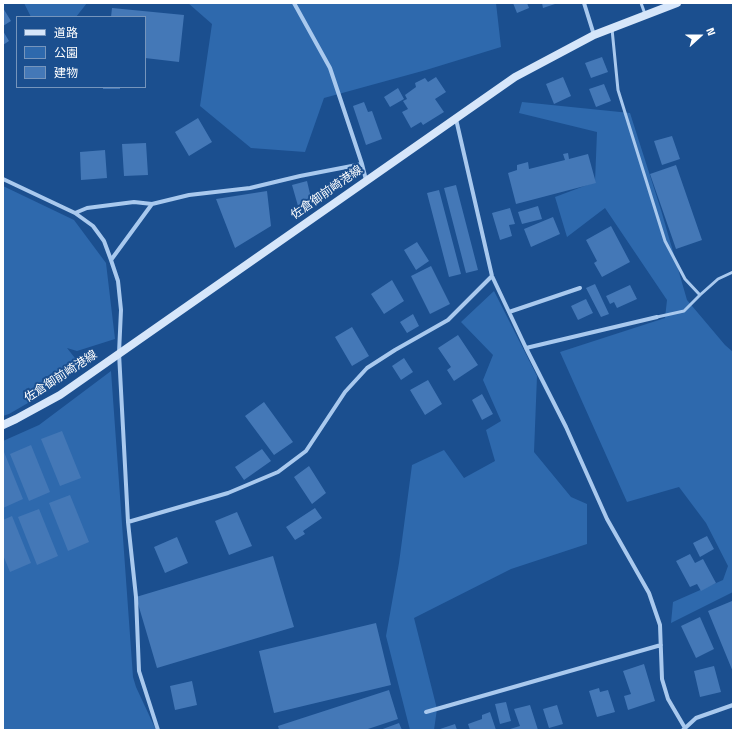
<!DOCTYPE html>
<html>
<head>
<meta charset="utf-8">
<style>
	body { margin:0 }
	#map { position:relative; width:736px; height:733px; overflow:hidden; background:#1b4f8f; font-family:"Titillium Web","Noto Sans JP",sans-serif }
	canvas { display:block }
	.frame { position:absolute; inset:0; border:4px solid #fff; pointer-events:none }
	.legend { position:absolute; left:16px; top:16px; width:130px; height:72px; box-sizing:border-box; background:#1b4f8f; border:1px solid #7695bc; margin:0; padding:5px 7px; list-style:none; font-size:12px; color:#fff }
	.legend li { display:flex; align-items:center; gap:8px; height:20px }
	.legend b { width:20px; border:1px solid #7695bc }
	.north { position:absolute; left:680px; top:16px; width:40px; height:40px; -webkit-text-stroke:3px #1b4f8f; paint-order:stroke; rotate:69deg; font-size:11px; font-weight:700; line-height:16px; text-align:center; color:#fff }
	.north::after { content:''; display:block; margin:auto; width:14px; height:18px; background:#fff; clip-path:polygon(50% 0,100% 100%,50% 72%,0 100%) }
</style>
</head>
<body>
<div id="map">
<canvas width="736" height="733"></canvas>
<div class="frame"></div>
<ul class="legend">
<li><b style="height:5px;background:#d6e6fa"></b>道路</li>
<li><b style="height:11px;background:#2e69ad"></b>公園</li>
<li><b style="height:11px;background:#4478b7"></b>建物</li>
</ul>
<div class="north">N</div>
</div>
<script>
const context = document.querySelector('canvas').getContext('2d');
context.lineJoin = 'round';
function fillPath(path, color) { context.fillStyle = color; context.fill(path, 'evenodd'); }
function trace(path, color, width, dash) { context.strokeStyle = color; context.lineWidth = width; context.lineCap = dash ? 'butt' : 'round'; context.setLineDash(dash || []); context.stroke(path); }
function write(font, color, halo, rows, align = 'center') {
  context.font = font + ' "Titillium Web","Noto Sans JP",sans-serif'; context.lineWidth = 4; context.setLineDash([]); context.textBaseline = 'middle'; context.strokeStyle = halo; context.fillStyle = color; for (const [text, x, y, turn = 0] of rows) {
    context.save(); context.translate(x, y); context.rotate((+turn || 0) * Math.PI / 180); context.textAlign = isNaN(turn) ? turn : align; if (halo) context.strokeText(text, 0, 0); context.fillText(text, 0, 0); context.restore();
  }
}
fillPath(new Path2D(`
	M24 3H87L76 17H31Z
	M188 3H496L501 47 426 70 324 98 305 152 251 148 200 106 212 24Z
	M522 102 630 113 661 210 687 300 725 345 733 352V592L671 623 673 602 723 580 728 566 706 523 679 487 627 502 560 352 665 318 667 300 605 208 567 237 555 197 595 182 597 132 519 113Z
	M3 186 74 220 106 263 115 339 77 351 67 348 82 367 52 389 9 414 3 416Z
	M494 291 537 376 534 452 571 497 587 504V544L511 569 414 618 437 709 434 730H410L386 636 399 563 412 465 444 450 464 478 495 461 486 430 501 421 483 380 493 355 461 322Z
	M111 371 133 677 136 687 156 730H3V441L39 425Z`), '#2e69ad');
fillPath(new Path2D(`
	M513 3H527L529 8 517 13Z
	M542 3H558L543 8Z
	M3 8 11 21 3 26Z
	M112 8 184 15 179 62 145 58V17H111Z
	M3 31 9 41 3 45Z
	M602 57 608 72 591 78 585 63Z
	M436 77 446 92 435 99 444 112 423 125 421 122 411 128 402 112 408 109 403 101 407 99 405 95 416 87 415 83 425 78 428 82Z
	M563 77 571 96 554 104 546 84Z
	M604 84 611 101 596 107 589 89Z
	M103 87H120V89H103Z
	M398 88 404 99 390 107 384 97Z
	M364 102 368 112 372 111 382 139 366 145 353 106Z
	M198 118 212 142 189 156 175 132Z
	M672 136 680 159 662 165 654 141Z
	M146 143 148 175 124 176 122 144Z
	M105 150 107 178 81 180 80 152Z
	M568 153 569 159 588 154 596 183 516 204 508 173 517 170V165L528 162 529 169 565 160 563 154Z
	M676 165 702 240 676 249 650 174Z
	M307 181 311 198 298 206 292 185Z
	M456 185 478 270 466 273 444 188Z
	M439 190 461 274 449 277 427 193Z
	M267 191 271 226 235 248 216 199Z
	M538 206 542 219 522 224 518 212Z
	M510 208 515 224 509 225 512 236 500 240 492 213Z
	M553 217 560 234 531 247 524 229Z
	M611 226 630 262 602 277 594 263 597 261 586 240Z
	M417 242 429 261 416 270 404 250Z
	M431 266 450 304 430 314 411 276Z
	M392 280 404 301 384 314 371 294Z
	M595 284 609 314 601 317 586 288Z
	M630 285 637 299 617 308 614 302 610 304 606 296Z
	M586 299 593 313 578 320 571 306Z
	M413 314 419 326 407 333 400 322Z
	M352 327 369 356 352 366 335 337Z
	M458 335 478 365 454 381 447 370 451 367 438 348Z
	M404 358 413 372 401 380 392 366Z
	M428 380 442 404 425 415 410 390Z
	M482 394 493 414 482 420 472 400Z
	M264 402 293 442 274 455 245 416Z
	M62 431 81 478 60 486 41 439Z
	M31 445 50 492 29 501 10 454Z
	M262 449 271 461 244 480 235 467Z
	M4 452 23 499 3 508V453Z
	M309 466 326 493 312 504 294 477Z
	M70 495 89 542 68 551 49 503Z
	M315 508 322 518 303 531 305 534 295 540 286 527Z
	M39 509 58 556 37 565 18 517Z
	M237 512 252 546 229 555 215 521Z
	M12 516 31 563 10 572 3 555V520Z
	M707 536 714 549 700 557 693 543Z
	M177 537 188 563 165 573 154 547Z
	M690 554 695 563 703 559 716 583 701 591 697 584 690 587 676 561Z
	M273 556 294 627 157 668 136 597Z
	M732 601 733 603V672L708 611Z
	M700 617 714 649 696 658 681 626Z
	M376 623 391 685 274 713 259 651Z
	M644 664 655 701 628 710 624 696 631 694 623 671Z
	M714 666 721 692 700 697 694 671Z
	M192 681 197 705 175 710 170 686Z
	M599 688 600 692 608 690 615 712 597 717 589 691Z
	M389 690 398 719 365 730H279L278 726Z
	M506 702 511 721 500 724 495 704Z
	M530 705 538 730H510V729L520 726 514 709Z
	M557 705 563 724 549 728 543 709Z
	M490 712 496 730H470L468 724 482 719V715Z
	M399 723 402 730H380Z
	M455 724 457 730H437Z`), '#4478b7');
trace(new Path2D(`
	M641 3 645 14
	M612 29 618 90 665 241 685 279 700 295 718 279 733 272
	M657 317 684 311 700 295`), '#a9c9ee', 3);
trace(new Path2D(`
	M294 3 330 68 362 164 366 180
	M584 3 594 35
	M456 119 492 276 526 348 566 427 607 519 649 593 660 625 662 679 668 699 685 728
	M3 179 75 213 87 208 134 202 152 204 189 195 250 188 300 176 362 164
	M152 204 111 260 118 281 121 310 119 353 128 522 136 597 139 671 158 730
	M75 213 93 226 104 241 111 260
	M509 312 580 288
	M526 348 657 317
	M128 522 228 493 278 472 306 451 345 392 367 368 395 350 448 320 492 276
	M426 712 661 645
	M683 730 696 718 733 705`), '#a9c9ee', 4);
trace(new Path2D(`
	M3 425 16 419 60 395 515 77 594 35 677 3`), '#d6e6fa', 8);
write('12px', '#fff', '#1b4f8f', [
	["佐倉御前崎港線",327,193,-35],
	["佐倉御前崎港線",61,377,-33]
]);
</script>
</body>
</html>
